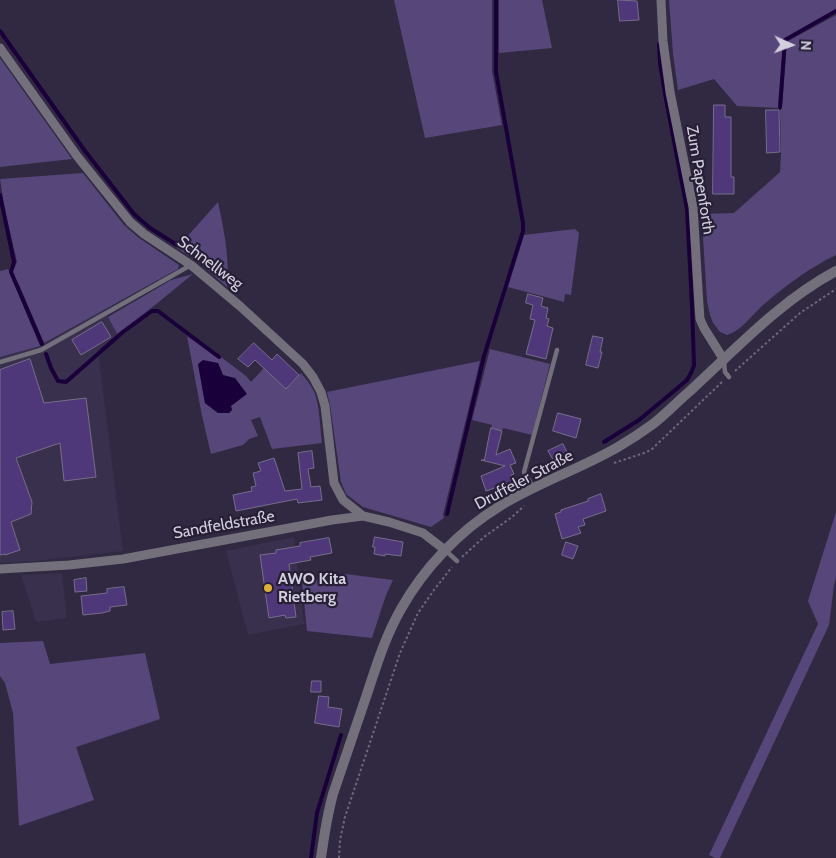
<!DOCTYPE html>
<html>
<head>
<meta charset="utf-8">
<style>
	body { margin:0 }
	#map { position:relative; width:836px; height:858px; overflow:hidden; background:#302941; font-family:Cabin,sans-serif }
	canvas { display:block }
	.north { position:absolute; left:766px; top:20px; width:50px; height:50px; -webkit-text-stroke:4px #261f36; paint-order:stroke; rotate:92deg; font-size:14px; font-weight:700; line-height:20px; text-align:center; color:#d3cfde }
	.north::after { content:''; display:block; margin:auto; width:18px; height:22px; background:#d3cfde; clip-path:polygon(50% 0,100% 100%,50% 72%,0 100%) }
</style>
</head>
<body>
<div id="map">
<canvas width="836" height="858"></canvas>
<div class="north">N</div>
</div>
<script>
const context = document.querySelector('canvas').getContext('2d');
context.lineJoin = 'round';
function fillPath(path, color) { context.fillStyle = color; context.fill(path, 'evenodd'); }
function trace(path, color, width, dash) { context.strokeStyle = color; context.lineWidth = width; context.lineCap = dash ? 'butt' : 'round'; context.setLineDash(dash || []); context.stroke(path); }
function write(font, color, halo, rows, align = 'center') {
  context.font = font + ' Cabin,sans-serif'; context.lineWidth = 4.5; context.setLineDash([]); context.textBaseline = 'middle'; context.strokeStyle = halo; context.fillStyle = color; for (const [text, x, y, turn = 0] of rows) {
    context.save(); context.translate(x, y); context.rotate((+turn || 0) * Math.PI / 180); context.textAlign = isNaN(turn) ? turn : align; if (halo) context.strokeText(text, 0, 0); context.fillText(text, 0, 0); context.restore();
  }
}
fillPath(new Path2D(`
	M104 310 117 334 98 350 123 551 36 561 0 563V357L40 346Z
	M294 537 304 624 248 635 226 551Z
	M62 573 67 618 36 622 21 575Z`), '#39304e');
fillPath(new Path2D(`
	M394 0H492V71L502 125 425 138Z
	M499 0H542L552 48 499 53Z
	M669 0H836V10L784 39 779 108 737 106 714 79 678 90 673 54Z
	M836 15V255C809 268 785 286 762 306 751 316 741 331 727 335L720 332 713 323 710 315 707 301 702 221 700 214 734 213 780 172 781 153 780 111 782 108 787 40 788 41Z
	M0 58 72 159 0 167Z
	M83 173 124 225 139 238 179 265 178 269 44 343 20 287 12 272 17 262 5 211 0 179Z
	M218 202C224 230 230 259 227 287L201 264 177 248Z
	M575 229 579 233 571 295 565 294 564 302 508 287 524 235Z
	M8 269 40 346 0 357V271Z
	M193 274 155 305 117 334 108 317 171 280Z
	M187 336 219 359 221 357 246 376 251 382 264 368 286 389 301 373C306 379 312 386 315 394 320 409 320 427 322 443L272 449 260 417 251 420 258 436 249 439 243 445 211 454 202 416ZM218 363 223 375 232 410 229 413H218L205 403 198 364Z
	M490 349 550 364 532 435 503 428 502 431 491 428 492 425 472 420Z
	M480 361 443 515 444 518 431 527 363 507 346 494 341 482 330 405 327 392Z
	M836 512V577L834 585 829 625 720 858H715L709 855 818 624 808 601Z
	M345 574 393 580 386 595 372 638 307 631 302 582Z
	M43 641 50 664 145 653 160 719 76 747 94 800 19 826 13 713 5 683 0 676V643Z`), '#57467a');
fillPath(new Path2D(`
	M203 360 218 363 223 375 235 378 247 394 231 406 232 410 229 413H218L205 403 198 364Z`), '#1a003b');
trace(new Path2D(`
	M0 31 85 151 134 214 150 228 177 245
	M780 107 785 40 836 11
	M0 195 14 262 11 272 42 344
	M46 354 51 368 58 381 66 382 123 332 152 311H158L219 357
	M604 442 639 420 674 391 687 380 692 371 694 365 692 306 687 209 665 94 660 63 659 44
	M447 514 484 356 523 231V223L496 72V0
	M311 858 317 813 341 735`), '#1a003b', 4);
const building = new Path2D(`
	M618 0 637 1 639 20 620 21Z
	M714 105H725V117H731V177H734V194H713Z
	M766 110H779L780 152 767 153Z
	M528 294 543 298 541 306 548 308 546 318 549 319 547 326 553 328 546 359 526 354 535 320 530 319 533 305 526 303Z
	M102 322 111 337 81 355 72 340Z
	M593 336 603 338 600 352H602L598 368 586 365Z
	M254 343 272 360 277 354 299 375 286 389 255 360 248 367 238 359Z
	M30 359 44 403 86 398 96 477 64 481 60 443 16 458 32 502 31 514 11 522 20 550 5 555V554L0 555V370Z
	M558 413 581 419 576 438 553 431Z
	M491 428 502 431 496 455 510 449 516 463 510 465 514 474 511 475 514 481 486 491 481 476 505 466 481 460H484Z
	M563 444 569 456 555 463 548 451Z
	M312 451 314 468 308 469 311 487 320 486 322 500 298 503 297 499 236 511 233 495 252 491 251 487 256 486 253 473 261 471 258 463 274 458 285 491 302 489 298 453Z
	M601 494 606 511 583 519 585 525 578 527 581 533 562 539 555 514 561 512V510L588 501V499Z
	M375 537 403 542 401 556 385 554V556L374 554 375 547H373Z
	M329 538 332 553 310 557 311 560 289 564 296 617 286 618 285 615 269 618 260 555 276 553V550L300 546V543Z
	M566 542 578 546 573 559 562 555Z
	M86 578 87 591 75 592 74 580Z
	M124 587 127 605 110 607V611L102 613 83 615 81 596 107 593V589Z
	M13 611 15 629 3 630 2 612Z
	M312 681H321V692H311Z
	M319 696 329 697 328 707 342 709 339 727 315 723Z`);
fillPath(building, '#4f387a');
trace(building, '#756e89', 1);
trace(new Path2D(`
	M735 371 800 313 836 289
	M614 463 644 453 651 450 722 382
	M462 557 484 537 512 517 524 506
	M339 858 340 840 345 817 400 653 418 613 434 590 452 567`), '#6e687c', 2, [2.5, 2.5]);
trace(new Path2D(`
	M0 362 41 350 191 265
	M724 362 725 372 729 377
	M533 487 524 472 557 350
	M445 550 457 561`), '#73707c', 4.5);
trace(new Path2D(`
	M661 0 663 41 670 92 693 207 699 305 700 319 704 328 724 360
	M0 48 77 156 130 222 144 234 191 265 241 307 303 364 313 377 321 392 325 406 334 483 343 500 363 516
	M0 569 69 565 123 559 332 520 363 516 389 522 423 533 445 550`), '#73707c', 9);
trace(new Path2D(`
	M321 858C324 836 327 816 333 794 344 762 355 730 366 697 376 667 385 637 401 609 424 568 459 531 500 506 537 483 580 469 618 447 630 440 642 432 653 424 666 414 677 402 690 391 736 349 780 301 836 271`), '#73707c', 10);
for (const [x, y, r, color] of [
	[268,588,5,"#dfb034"]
]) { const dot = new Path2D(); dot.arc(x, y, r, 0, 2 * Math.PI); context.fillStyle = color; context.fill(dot); trace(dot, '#261f36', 2); }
write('16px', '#d3cfde', '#261f36', [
	["Zum Papenforth",700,180,81],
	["Schnellweg",210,263,37],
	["Druffeler Straße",524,480,-28],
	["Sandfeldstraße",224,525,-10]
]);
write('bold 16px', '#d3cfde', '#261f36', [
	["AWO Kita",278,579],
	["Rietberg",278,597]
], 'left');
</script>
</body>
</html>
